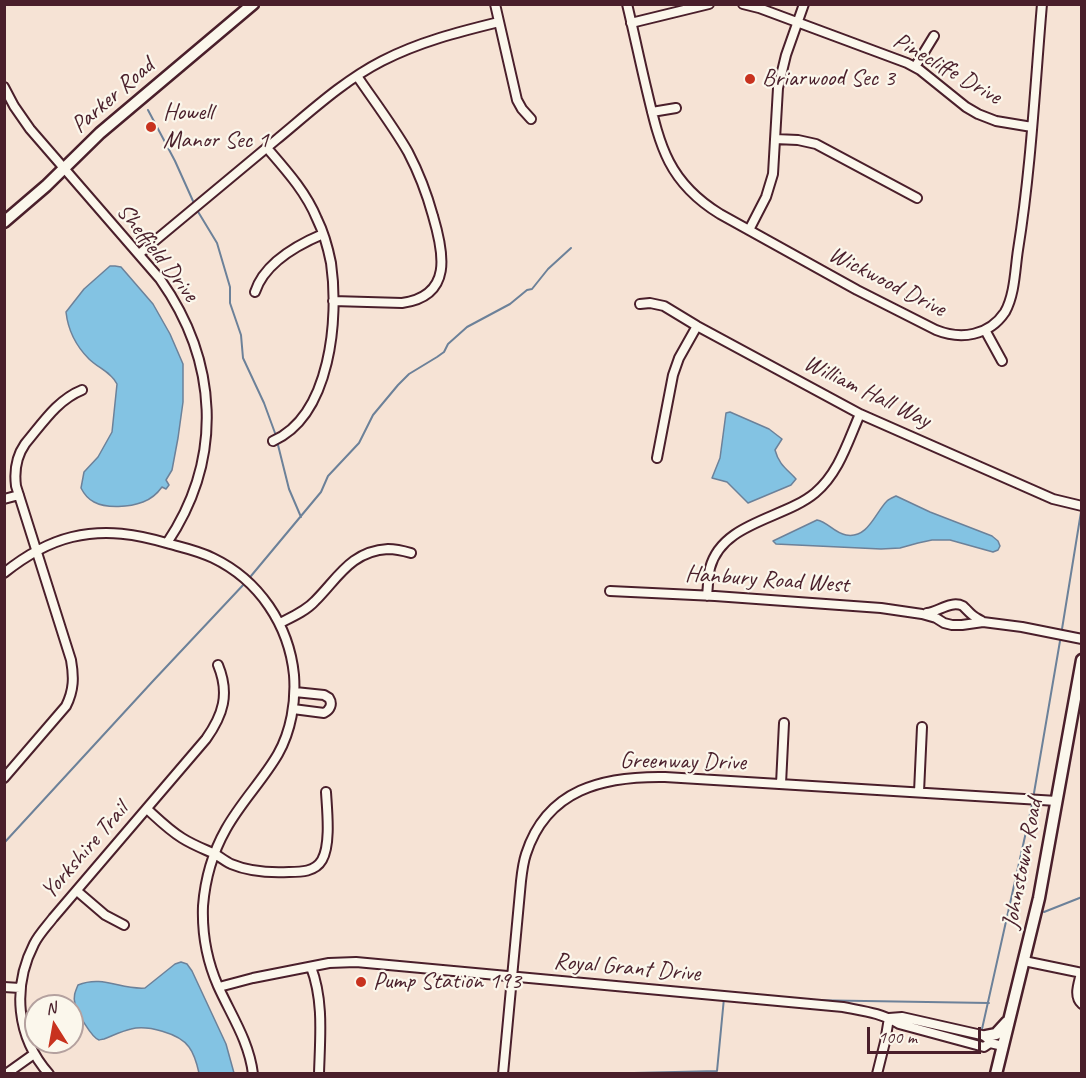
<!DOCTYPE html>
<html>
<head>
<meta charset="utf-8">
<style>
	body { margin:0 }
	#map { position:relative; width:1086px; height:1078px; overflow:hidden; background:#f6e3d5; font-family:Caveat,sans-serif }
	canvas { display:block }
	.frame { position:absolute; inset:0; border:6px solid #4a1f2b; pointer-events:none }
	.north { position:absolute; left:24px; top:994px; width:60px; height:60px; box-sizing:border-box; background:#fbf7ec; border:2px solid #b4a19f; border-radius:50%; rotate:349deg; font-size:16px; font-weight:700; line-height:24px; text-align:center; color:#4a1f2b }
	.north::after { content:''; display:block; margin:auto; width:21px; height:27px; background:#c8321e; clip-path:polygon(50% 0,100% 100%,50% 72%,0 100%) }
	.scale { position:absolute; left:867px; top:1027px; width:114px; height:27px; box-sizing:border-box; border:3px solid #4a1f2b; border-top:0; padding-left:8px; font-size:18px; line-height:21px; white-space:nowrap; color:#4a1f2b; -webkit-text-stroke:4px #fbf7ec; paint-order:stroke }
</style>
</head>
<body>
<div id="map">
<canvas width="1086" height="1078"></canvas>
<div class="frame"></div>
<div class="north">N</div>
<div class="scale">100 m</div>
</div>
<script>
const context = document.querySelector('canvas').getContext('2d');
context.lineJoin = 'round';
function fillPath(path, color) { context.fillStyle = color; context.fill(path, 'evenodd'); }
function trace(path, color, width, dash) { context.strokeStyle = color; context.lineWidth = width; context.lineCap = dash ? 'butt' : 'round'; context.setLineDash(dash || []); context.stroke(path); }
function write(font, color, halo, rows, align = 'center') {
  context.font = font + ' Caveat,sans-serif'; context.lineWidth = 4.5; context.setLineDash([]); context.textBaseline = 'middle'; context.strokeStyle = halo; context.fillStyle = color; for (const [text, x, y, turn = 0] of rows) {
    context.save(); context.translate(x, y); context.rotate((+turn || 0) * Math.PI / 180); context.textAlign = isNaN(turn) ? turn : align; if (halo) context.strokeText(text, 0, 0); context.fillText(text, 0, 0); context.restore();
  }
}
const water = new Path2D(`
	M110 266H115L121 267 153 304 170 334 183 364V402L178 438 172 470 166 480 169 485 166 489 162 487C157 494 151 499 143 502 130 507 107 509 94 502 88 499 84 494 81 488L84 472 98 457 112 432 117 384C111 372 98 368 89 359 76 346 68 330 66 312L84 289Z
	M730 412 769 429 782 439 775 450C779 465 787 469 796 479L791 485 748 503 727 482 712 478 720 458 726 413Z
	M896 496 930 512 992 536 998 541 1000 546 998 550 993 552 950 540H932L918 543 900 548 881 549 776 544 773 541 817 520C828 522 834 533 846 535 868 539 875 513 887 501 889 499 894 497 896 496Z
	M181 962 187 964 192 971 226 1044 234 1073H199C197 1064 195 1055 189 1047 179 1033 147 1025 131 1029 122 1031 112 1036 104 1039 102 1039 100 1040 99 1040 92 1038 76 1011 75 1004 73 997 75 992 78 985 103 975 121 990 145 988L175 964Z`);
fillPath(water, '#83c3e3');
trace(water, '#6c8199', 1.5);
trace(new Path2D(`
	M148 110 175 161 193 201
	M197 210 217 243 230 287V303L241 335 243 358 264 403 275 433
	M278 445 289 489 301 517
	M251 576 321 492 328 476 359 443 373 415 398 385 409 374 437 357 444 352 448 344 467 327 510 304 527 290 532 289 548 269 571 248
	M1062 629 1081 512
	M1034 793 1060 641
	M4 843 153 681 245 583
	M1044 912 1082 897
	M803 1000 989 1003
	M982 1029 1032 805
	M592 1074 717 1071 724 998`), '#6c8199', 2);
const street = new Path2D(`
	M495 4 517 100 522 109 531 119
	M627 4C634 33 640 62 647 91 660 146 668 182 720 214L857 290 936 330C961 340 989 336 1005 312 1015 294 1015 269 1018 250 1031 169 1035 86 1042 4
	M743 4 759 8 907 63 920 70 966 107 978 114 996 121 1032 127
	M631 23 709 4
	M915 67 934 36
	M4 87 14 106 30 129 160 279C218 361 224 458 167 543
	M652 112 676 108
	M775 139 798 140 816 144 917 198
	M267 148C286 170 306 192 317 219 324 233 328 248 331 263 339 318 331 415 273 441
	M749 230 766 197 773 174 778 88 786 55 804 4
	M139 254C185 216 230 178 276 140 310 112 343 81 382 61 419 42 458 32 499 22
	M255 292C264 264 297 245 323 234
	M333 301 402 303C453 296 444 253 433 216 427 194 419 173 408 152 393 126 374 101 357 76
	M640 304 650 303 664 306 697 326 860 414 1053 499 1082 506
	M985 330 1002 361
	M657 458 673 375 679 358 697 326
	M4 499 19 495
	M4 573C24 557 47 543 72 537 106 529 137 534 170 544 185 548 199 551 213 558 259 580 289 625 294 675 296 702 291 731 278 754 263 780 241 802 226 829 213 852 205 880 203 906 202 933 207 961 218 986 231 1015 249 1041 253 1074
	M610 591 715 596 881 608 922 614 936 618 944 623 952 625H962L983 622 1022 627 1082 639
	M707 596C708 587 708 577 710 568 722 522 784 519 815 493 839 473 848 441 860 414
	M927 613C938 612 951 600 963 606 964 607 970 613 970 613 974 617 978 619 982 621
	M280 623C292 617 306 611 315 601 338 578 351 551 388 549 396 549 404 551 411 553
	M293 709 324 713C330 710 333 704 329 698L324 695 295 692
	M4 778 66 706C74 690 74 677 71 660L16 486C14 470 16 457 25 444 42 424 57 400 82 390
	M781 784 784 723
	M919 792 922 727
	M147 809C158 819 169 830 182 838 193 845 204 849 215 854 220 857 225 861 231 864 250 872 269 873 289 872 301 872 315 872 322 860 331 844 327 810 326 792
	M77 891 105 915 124 925
	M1024 961 1082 973
	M311 967C324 1001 320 1038 319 1074
	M1081 973C1079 983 1073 996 1082 1004
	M4 987 20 988
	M219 987 253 978 329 963 356 962 843 1007C863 1011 882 1013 899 1024L984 1047 990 1043
	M889 1018 902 1017 986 1036 990 1043 1003 1046
	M6 1074 34 1054
	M49 1074C16 1037 12 987 34 944 39 934 47 926 53 918L206 739C223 715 230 694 218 665
	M503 1074 521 881C522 872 523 863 526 854 547 789 603 776 665 777L1057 801
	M877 1074 885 1042 889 1018`);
const secondary = new Path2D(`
	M4 222 46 186 100 133 253 4
	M986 1036 996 1034 1007 1022
	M996 1074 1039 898 1082 660`);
trace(street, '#4a1f2b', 12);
trace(secondary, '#4a1f2b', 15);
trace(street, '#fbf7ec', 8);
trace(secondary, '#fbf7ec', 10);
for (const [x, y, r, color] of [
	[750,79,6,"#c8321e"],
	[151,127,6,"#c8321e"],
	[361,982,6,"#c8321e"]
]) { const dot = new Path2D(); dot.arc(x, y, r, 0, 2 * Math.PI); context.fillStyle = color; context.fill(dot); trace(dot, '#fbf7ec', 2); }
write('24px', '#4a1f2b', '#fbf7ec', [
	["Pinecliffe Drive",947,69,30],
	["Parker Road",113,96,-41],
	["Sheffield Drive",157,253,52],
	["Wickwood Drive",887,282,27],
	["William Hall Way",867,392,26],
	["Hanbury Road West",767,580,4],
	["Greenway Drive",683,762,1],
	["Yorkshire Trail",85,851,-49],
	["Johnstown Road",1023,864,-79],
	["Royal Grant Drive",627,968,5]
]);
write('24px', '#4a1f2b', '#fbf7ec', [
	["Briarwood Sec 3",762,79],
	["Howell",163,113],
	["Manor Sec 1",163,141],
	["Pump Station 193",373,982]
], 'left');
</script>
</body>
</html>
